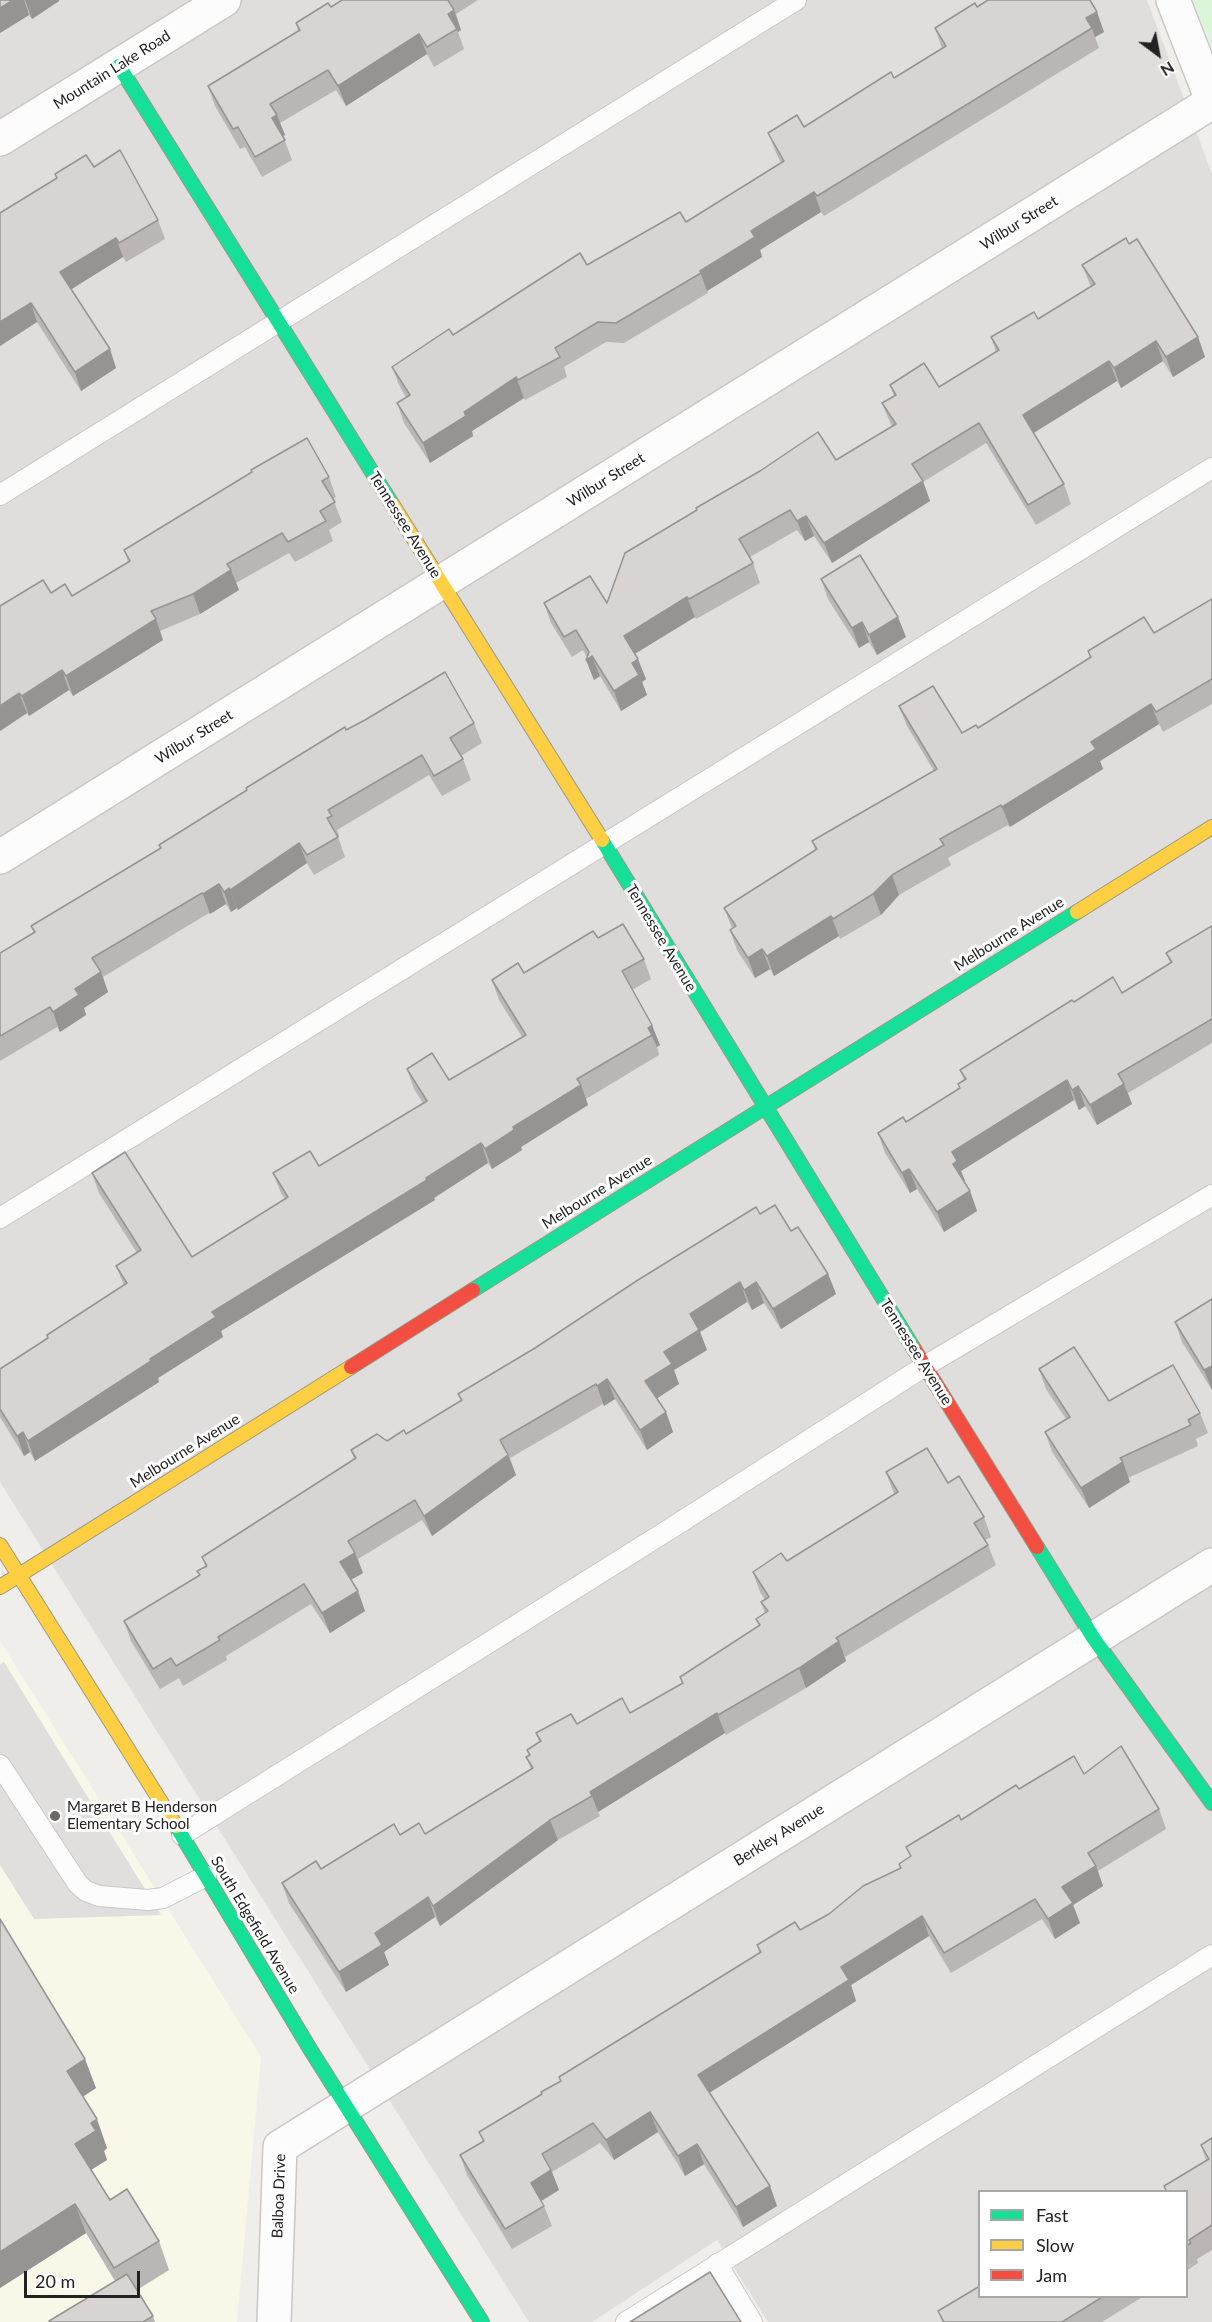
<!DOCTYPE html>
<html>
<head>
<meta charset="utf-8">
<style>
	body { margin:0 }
	#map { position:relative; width:1212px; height:2322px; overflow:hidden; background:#f0eeeb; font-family:Lato,sans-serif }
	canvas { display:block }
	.legend { position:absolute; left:978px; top:2190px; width:210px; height:108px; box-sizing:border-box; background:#fff; border:2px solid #a7a7a7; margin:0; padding:8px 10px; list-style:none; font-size:18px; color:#222 }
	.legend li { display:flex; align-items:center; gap:12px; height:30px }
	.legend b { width:30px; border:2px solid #a7a7a7 }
	.north { position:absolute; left:1128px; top:24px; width:60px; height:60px; -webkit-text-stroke:4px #fff; paint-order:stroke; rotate:148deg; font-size:16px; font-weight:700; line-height:24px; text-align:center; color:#222 }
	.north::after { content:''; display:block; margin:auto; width:21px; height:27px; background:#222; clip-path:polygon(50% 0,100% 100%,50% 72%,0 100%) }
	.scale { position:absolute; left:24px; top:2271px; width:116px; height:27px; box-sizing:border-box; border:3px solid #222; border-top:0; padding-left:8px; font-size:18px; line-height:21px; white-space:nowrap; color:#222; -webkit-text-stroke:4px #fff; paint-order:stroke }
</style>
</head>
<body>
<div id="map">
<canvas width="1212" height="2322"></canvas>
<ul class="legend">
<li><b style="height:8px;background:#16e098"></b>Fast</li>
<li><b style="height:8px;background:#ffcf43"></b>Slow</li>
<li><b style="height:8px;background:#f24e42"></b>Jam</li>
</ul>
<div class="north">N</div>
<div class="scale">20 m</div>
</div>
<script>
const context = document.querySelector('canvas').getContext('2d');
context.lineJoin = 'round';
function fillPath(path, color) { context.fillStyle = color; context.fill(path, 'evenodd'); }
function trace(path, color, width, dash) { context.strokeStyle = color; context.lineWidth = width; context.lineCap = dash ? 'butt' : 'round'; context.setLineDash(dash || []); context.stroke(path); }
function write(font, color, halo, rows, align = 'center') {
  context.font = font + ' Lato,sans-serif'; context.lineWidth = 6; context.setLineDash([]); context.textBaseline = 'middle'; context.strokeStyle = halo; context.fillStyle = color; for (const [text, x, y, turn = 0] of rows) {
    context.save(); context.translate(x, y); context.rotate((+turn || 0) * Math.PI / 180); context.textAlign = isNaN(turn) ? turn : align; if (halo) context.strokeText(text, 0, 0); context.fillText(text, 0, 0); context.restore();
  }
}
fillPath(new Path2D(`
	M0 0H1147L1212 174V2322H768L717 2240 592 2322H529L0 1482ZM980 2192H1186V2296H980Z`), '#dfdedc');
fillPath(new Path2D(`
	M0 1641 261 2057 237 2322H0Z`), '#f8f7e8');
fillPath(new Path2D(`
	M1193 0H1212V47Z`), '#daf5da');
fillPath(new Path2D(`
	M4 1662 161 1915 34 1919 0 1865V1665Z`), '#e0dfde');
const lane = new Path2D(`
	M0 495 796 0
	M0 1218 1212 468
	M0 1765 78 1884 86 1891 99 1896 148 1900 163 1898 206 1876
	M182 1835 662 1534 925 1366 1212 1195
	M717 2264 752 2322
	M626 2322 1212 1955`);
const street = new Path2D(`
	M1173 0 1212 100
	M0 139 224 0
	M0 857 1212 102
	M274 2322 280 2147 1212 1565`);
const fast = new Path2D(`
	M119 66 392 504
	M602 840 914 1349
	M473 1290 1077 912
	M1037 1547 1094 1639 1212 1803
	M176 1826 310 2049 482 2322`);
const slow = new Path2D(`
	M392 504 602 840
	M1077 912 1212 827
	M0 1545 176 1826
	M0 1587 351 1367`);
const jam = new Path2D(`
	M914 1349 1037 1547
	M351 1367 473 1290`);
trace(lane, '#c9c8c7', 22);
trace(street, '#c9c8c7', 36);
trace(fast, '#999a82', 16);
trace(slow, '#999a82', 16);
trace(jam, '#999a82', 16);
trace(lane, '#fdfcfc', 20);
trace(street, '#fdfcfc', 33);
trace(fast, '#16e098', 14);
trace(slow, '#ffcf43', 14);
trace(jam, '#f24e42', 14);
fillPath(new Path2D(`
	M0 0H59V1L32 19 29 15 0 33Z
	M342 0H478L456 14 461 30 458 32 464 49 434 67 427 54 346 106 336 90 280 123 285 135 283 136 292 160 262 177 245 147 240 149 215 106 208 86 298 31 296 23 331 7Z
	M1090 0 1104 32 1095 37 1099 48 824 216 821 212 760 250 762 257 707 291 708 293 624 343 606 342 564 367 567 377 525 400 524 398 472 431 473 436 430 463 404 423 397 403 406 397 400 387 392 367 587 265 686 222 781 163 776 153 768 133 804 127 894 78 942 48 935 28 977 7Z
	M94 167 158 220 165 239 126 262 123 257 71 289 116 368 81 391 37 322 0 346V213L56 178 55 174Z
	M1129 244 1198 337 1205 357 1173 377 1163 361 1121 388 1117 381 1034 433 1064 484 1071 504 1036 525 986 443 923 482 930 501 832 563 814 536 805 541 797 530 750 557 753 563 760 583 696 619 695 617 635 654 646 679 642 682 647 695 621 711 600 676 594 680 586 660 587 657 583 650 572 657 551 623 544 603H607L836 460 892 427 882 403 894 396 890 385 939 387 996 352 991 337 1038 319 1091 287 1082 265Z
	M329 477 336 497 333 499 342 522 329 530 333 541 295 562 289 553 236 583 239 590 200 614 160 631 163 640 73 696 69 690 29 716 27 713 0 731 51 593 72 596 128 562 124 550Z
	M821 579 906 637 877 655 869 642 859 648 828 599Z
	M1212 599V704L1163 732 1159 724 1100 761 1103 769 1010 827 1008 825 948 858 951 865 899 895 881 915 840 939 839 936 774 976 770 969 755 978 737 950 730 930 732 928 724 908 815 850 812 841 934 771 907 726 899 706 962 733 978 728 1090 658 1088 651 1154 633Z
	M474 723 482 743 461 756 463 759 471 780 442 796 429 775 337 830 339 836 338 837 345 857 314 875 307 863 238 910 237 908 231 912 226 904 210 914 209 913 103 977 108 992 84 1008 86 1015 60 1032 57 1027 0 1061V953L34 933 31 926 160 848 159 845 346 730Z
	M1212 926V1043L1128 1093 1132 1104 1097 1125 1085 1106 1079 1110 1074 1100 961 1171 965 1181H964L970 1191 977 1211 944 1232 917 1189 910 1193 885 1153 878 1133 906 1122 960 1088 958 1084 964 1080 960 1070 1074 1002 1122 993 1170 963 1166 953Z
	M598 938 644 959 651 979 632 990 660 1045 657 1047 659 1055 586 1099 588 1105 521 1147 522 1150 492 1169 488 1163 434 1198 435 1200 221 1331 223 1337 158 1378 159 1382 35 1461 30 1452 24 1456 0 1417V1369L48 1338 47 1335 124 1285 116 1266 137 1253 99 1193 92 1173 192 1257 285 1199 281 1193 273 1173 319 1166 423 1103 414 1089 407 1069 449 1080 522 1037 499 1000 492 980 524 973Z
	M760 1214 791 1231 828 1274 836 1294 781 1329 764 1303 752 1310 747 1302 700 1332 707 1350 674 1370 679 1384 657 1398 666 1412 673 1432 647 1450 615 1399 604 1406 603 1404 510 1458 516 1475 432 1536 422 1520 358 1559 363 1573 351 1580 365 1611 330 1633 311 1604 226 1656 227 1660 183 1686 179 1678 160 1689 131 1641 124 1621 199 1575 197 1571 205 1566 202 1557 354 1459 351 1450 387 1441 406 1434 461 1401 458 1394Z
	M1212 1299V1390L1182 1342 1175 1322Z
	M1039 1369 1109 1401 1200 1413 1208 1433 1196 1439 1198 1446 1128 1478 1130 1482 1089 1508 1052 1452 1045 1432 1066 1419 1046 1389Z
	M886 1472 948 1483 984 1517 991 1537 985 1540 988 1545 996 1565 845 1657 846 1661 806 1688 726 1735 725 1733 598 1812 600 1816 558 1840 440 1926 435 1917 384 1952 389 1965 346 1992 289 1903 282 1883 321 1869 400 1835 425 1834 531 1769 526 1757 529 1755 527 1750 539 1742 536 1733 630 1713 682 1684 680 1677 759 1626 756 1619 765 1613 761 1602 765 1600 760 1592 753 1572 787 1561 894 1494Z
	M1084 1774 1159 1809 1166 1829 1098 1871 1103 1886 1073 1905 1080 1923 1055 1939 1042 1919 951 1973 929 1936 851 1985 856 2001 710 2092 770 2186 777 2206 743 2227 704 2164 685 2176 658 2132 614 2160 600 2143 552 2172 559 2190 541 2201 544 2206 552 2226 512 2249 467 2175 460 2155 483 2142 479 2132 542 2094 560 2081 559 2077 759 1953 757 1945 800 1930 829 1914 900 1869 899 1864 910 1857 906 1847 961 1820 1019 1789Z
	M0 1919 96 2088 83 2097 107 2148 104 2151 107 2160 91 2170 110 2200 159 2241 169 2270 137 2290 153 2316 155 2322H49L115 2281 86 2233 0 2288Z
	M1212 2138V2250L1197 2259 1198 2263 1186 2271V2192H1166L1164 2186 1206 2160 1201 2145Z
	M980 2296H1144L1102 2322H942L938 2311Z`), '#b9b6b5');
fillPath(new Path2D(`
	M13 0H24L29 15 0 33V8Z
	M25 0H59V1L32 19Z
	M454 10 461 30 458 32 448 14Z
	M1097 12 1104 32 1095 37 1092 28 1086 18Z
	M419 34 427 54 346 106 338 86Z
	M277 115 285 135 280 138 272 118Z
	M814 192 821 212 760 250 762 257 707 291 700 271 751 231Z
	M116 238 123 257 67 292 60 272Z
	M31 303 37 322 0 346V322Z
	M1198 337 1205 357 1173 377 1166 357Z
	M1156 341 1163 361 1121 388 1114 368Z
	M110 349 116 368 81 391 75 372Z
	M1109 361 1117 381 1030 435 1023 415Z
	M516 377 524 398 472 431 473 436 430 463 423 443 464 412Z
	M923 481 930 501 832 563 824 543Z
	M806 516 814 536 805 541 797 521Z
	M231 570 239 590 200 614 193 594Z
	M687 597 695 617 631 656 624 636Z
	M898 617 906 637 877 655 869 635Z
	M156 619 163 640 73 696 66 676Z
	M862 622 869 642 859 648 852 628Z
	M592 656 600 676 594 680 586 660Z
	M638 659 646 679 642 682 647 695 621 711 614 691 632 663Z
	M62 670 69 690 29 716 22 696Z
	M19 693 27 713 0 731V706Z
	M1151 704 1159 724 1100 761 1103 769 1010 827 1002 807 1091 742Z
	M299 843 307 863 238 910 230 890Z
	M892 875 899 895 881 915 873 894Z
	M219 884 226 904 210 914 203 894Z
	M229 888 237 908 231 912 224 892Z
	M831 916 839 936 774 976 767 956Z
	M762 949 770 969 755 978 748 958Z
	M101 972 108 992 84 1008 86 1015 60 1032 53 1012 75 989Z
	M652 1025 660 1045 657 1047 648 1028Z
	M1067 1080 1074 1100 961 1171 965 1181 960 1184 953 1164 952 1152Z
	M1124 1084 1132 1104 1097 1125 1090 1105Z
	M581 1085 588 1105 521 1147 522 1150 492 1169 485 1149 513 1127Z
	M1078 1086 1085 1106 1079 1110 1072 1090Z
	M481 1143 488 1163 434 1198 435 1200 221 1331 223 1337 158 1378 159 1382 35 1461 28 1441 150 1359 212 1312Z
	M909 1169 917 1189 910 1193 902 1173Z
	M970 1191 977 1211 944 1232 937 1212Z
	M828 1274 836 1294 781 1329 773 1309Z
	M740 1282 747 1302 700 1332 707 1350 674 1370 679 1384 653 1401 645 1381 690 1314Z
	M756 1282 764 1303 752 1310 744 1290Z
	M1212 1366V1390L1204 1370Z
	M607 1379 615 1399 604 1406 597 1386Z
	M666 1412 673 1432 647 1450 640 1430Z
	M23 1432 30 1452 24 1456 17 1436Z
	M508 1455 516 1475 432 1536 424 1516Z
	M1123 1462 1130 1482 1089 1508 1081 1488Z
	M355 1553 363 1573 347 1582 340 1562Z
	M358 1591 365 1611 330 1633 322 1613Z
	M839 1641 846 1661 806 1688 799 1668Z
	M717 1713 725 1733 598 1812 592 1796 590 1792Z
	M550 1820 558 1840 440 1926 433 1906Z
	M1096 1866 1103 1886 1073 1905 1080 1923 1055 1939 1048 1919 1062 1887Z
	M428 1897 435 1917 384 1952 389 1965 346 1992 339 1972 375 1933Z
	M922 1916 929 1936 851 1985 856 2001 706 2095 698 2075 841 1967Z
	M85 2059 96 2088 77 2100 67 2071Z
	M650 2112 658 2132 614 2160 606 2140Z
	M97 2119 107 2148 104 2151 107 2160 86 2173 75 2144 91 2123Z
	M697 2144 704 2164 685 2176 678 2156Z
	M551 2170 559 2190 538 2203 531 2183Z
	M770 2186 777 2206 743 2227 736 2207Z
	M75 2204 86 2233 0 2288V2252Z`), '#969493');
const building = new Path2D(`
	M0 0H13L0 8Z
	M342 0H448L454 10 448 14 457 29 427 47 419 34 338 86 328 70 270 104 277 115 272 118 285 140 255 157 238 127 233 129 208 86 300 30 296 23 328 3 331 7Z
	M988 0H1090L1097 12 1086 18 1092 28 817 196 814 192 751 231 755 237 700 271 701 273 616 323 598 322 555 348 560 357 518 380 516 377 464 412 466 416 423 443 397 403 410 395 392 367 449 329 453 335 580 253 587 265 680 212 686 222 784 161 768 133 797 115 804 127 891 72 894 78 946 46 935 28 975 3 977 7Z
	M120 150 158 220 119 243 116 238 60 272 110 349 75 372 31 303 0 322V213L57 178 55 174 86 155 94 167Z
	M1126 238 1129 244 1137 239 1198 337 1166 357 1156 341 1114 368 1109 361 1023 415 1064 484 1028 505 979 423 912 464 923 481 824 543 806 516 797 521 790 510 739 539 753 563 689 599 687 597 624 636 638 659 632 663 639 675 614 691 592 656 586 660 589 652 576 630 564 637 544 603 590 576 607 603 625 553 697 510 696 508 760 471 818 432 836 460 896 424 882 403 896 395 890 385 924 363 939 387 999 350 991 337 1034 312 1038 319 1095 284 1082 265Z
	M307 438 329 477 322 481 335 502 320 511 326 521 288 542 282 533 227 564 231 570 193 594 151 611 156 619 66 676 62 670 22 696 19 693 0 706V606L43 580 51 593 65 584 72 596 130 561 124 550 252 472 251 470Z
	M860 555 898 617 869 635 862 622 852 628 821 579Z
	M1212 599V679L1156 712 1151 704 1091 742 1096 749 1002 807 1001 805 940 839 944 845 892 875 873 894 833 919 831 916 767 956 762 949 748 958 730 930 736 926 724 908 817 849 812 841 937 769 899 706 933 686 962 733 976 725 978 728 1091 657 1088 651 1144 617 1154 633Z
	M445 672 474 723 450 738 463 759 434 776 422 755 328 810 332 816 327 818 338 837 307 855 299 843 230 890 229 888 224 892 219 884 203 894 202 893 92 958 101 972 75 989 79 995 53 1012 50 1007 0 1036V953L35 932 31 926 161 848 159 845 247 790 246 788 345 727 346 730 365 720Z
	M623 924 644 959 622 971 652 1025 648 1028 652 1035 577 1079 581 1085 513 1127 514 1130 485 1149 481 1143 426 1178 427 1180 212 1312 216 1317 150 1359 151 1361 28 1441 23 1432 17 1436 0 1409V1369L48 1338 47 1335 127 1283 116 1266 141 1250 92 1173 125 1152 192 1257 288 1197 273 1173 310 1151 319 1166 427 1101 407 1069 432 1053 449 1080 526 1035 492 980 518 963 524 973 593 931 598 938Z
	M1212 926V1019L1118 1074 1124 1084 1090 1105 1078 1086 1072 1090 1067 1080 952 1152 957 1161 953 1164 970 1191 937 1212 909 1169 902 1173 878 1133 903 1117 906 1122 960 1088 958 1084 966 1079 960 1070 1072 1000 1074 1002 1113 977 1122 993 1172 962 1166 953Z
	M775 1205 791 1231 798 1227 828 1274 773 1309 756 1282 744 1290 740 1282 690 1314 699 1330 664 1352 672 1364 645 1381 666 1412 640 1430 607 1379 597 1386 596 1384 500 1440 508 1455 424 1516 415 1500 348 1541 355 1553 340 1562 358 1591 322 1613 304 1584 218 1637 220 1640 176 1666 171 1658 153 1669 124 1621 200 1575 197 1571 207 1566 202 1557 356 1458 351 1450 377 1434 387 1441 404 1430 406 1434 462 1400 458 1394 535 1348 638 1280 756 1207 760 1214Z
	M1212 1299V1366L1204 1370 1175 1322Z
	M1074 1347 1109 1401 1173 1365 1200 1413 1188 1420 1191 1425 1120 1458 1123 1462 1081 1488 1045 1432 1070 1417 1039 1369Z
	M927 1448 948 1483 959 1476 984 1517 974 1523 988 1545 836 1638 839 1641 799 1668 718 1715 717 1713 590 1792 592 1796 550 1820 433 1906 428 1897 375 1933 382 1945 339 1972 282 1883 316 1861 321 1869 394 1824 400 1835 419 1823 425 1834 533 1768 526 1757 530 1755 527 1750 541 1741 536 1733 571 1714 577 1724 622 1698 630 1713 683 1683 680 1677 760 1625 756 1619 768 1611 761 1602 769 1597 753 1572 781 1553 787 1561 898 1492 886 1472Z
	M1121 1746 1159 1809 1088 1853 1096 1866 1062 1887 1073 1903 1048 1919 1035 1899 944 1953 922 1916 841 1967 849 1980 698 2075 770 2186 736 2207 697 2144 678 2156 650 2112 606 2140 593 2123 542 2154 551 2170 531 2183 544 2206 505 2229 460 2155 484 2141 479 2132 542 2094 541 2092 561 2081 559 2077 761 1952 757 1945 795 1922 800 1930 829 1914 863 1886 901 1868 899 1864 911 1856 906 1847 959 1815 961 1820 1016 1785 1019 1789 1074 1756 1084 1774Z
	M0 1919 85 2059 67 2071 97 2119 91 2123 96 2131 75 2144 110 2200 127 2189 159 2241 114 2268 75 2204 0 2252Z
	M1212 2138V2225L1189 2240 1191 2243 1186 2246V2192H1167L1164 2186 1209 2159 1201 2145Z
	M710 2272 741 2322H630Z
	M127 2274 153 2316 143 2322H50L49 2321Z
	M980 2286V2296H1104L1062 2322H944L938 2311Z`);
fillPath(building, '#d7d4d2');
trace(building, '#969493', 1.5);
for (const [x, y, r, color] of [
	[55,1816,6,"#6a6968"]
]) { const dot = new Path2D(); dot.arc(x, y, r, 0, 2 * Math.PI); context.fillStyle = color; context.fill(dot); trace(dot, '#fff', 2); }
write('15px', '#222', '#fff', [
	["Mountain Lake Road",112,70,-32],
	["Wilbur Street",1019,223,-32],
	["Wilbur Street",606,480,-32],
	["Tennessee Avenue",405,525,58],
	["Wilbur Street",194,737,-32],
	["Melbourne Avenue",1009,934,-32],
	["Tennessee Avenue",661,938,59],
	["Melbourne Avenue",597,1192,-32],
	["Tennessee Avenue",916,1352,58],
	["Melbourne Avenue",185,1451,-32],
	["Berkley Avenue",779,1835,-32],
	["South Edgefield Avenue",255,1925,59],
	["Balboa Drive",279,2196,-88]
]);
write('15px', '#222', '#fff', [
	["Margaret B Henderson",67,1807],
	["Elementary School",67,1824]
], 'left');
</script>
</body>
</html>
